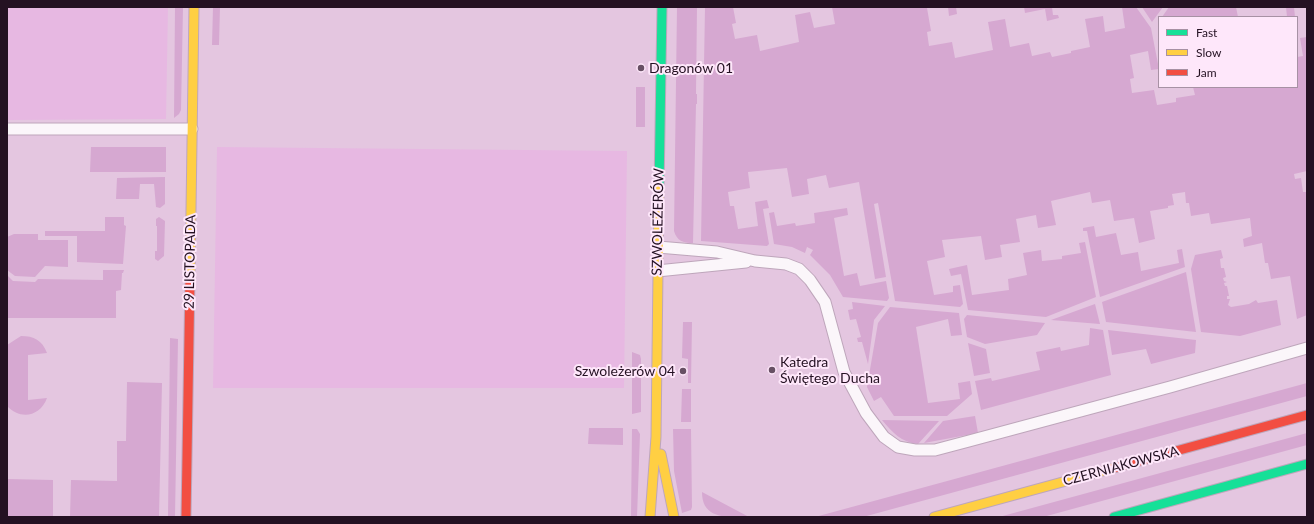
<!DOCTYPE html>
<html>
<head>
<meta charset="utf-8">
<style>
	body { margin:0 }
	#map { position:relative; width:1314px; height:524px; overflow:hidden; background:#e4c6e0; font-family:Lato,sans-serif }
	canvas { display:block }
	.frame { position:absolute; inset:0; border:8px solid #241122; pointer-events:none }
	.legend { position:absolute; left:1158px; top:16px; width:140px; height:72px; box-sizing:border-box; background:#fee7fa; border:1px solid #a791a4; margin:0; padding:5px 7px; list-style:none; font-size:12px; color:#241122 }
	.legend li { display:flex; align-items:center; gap:8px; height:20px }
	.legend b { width:20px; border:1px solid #a791a4 }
</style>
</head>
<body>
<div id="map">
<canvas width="1314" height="524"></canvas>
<div class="frame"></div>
<ul class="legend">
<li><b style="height:5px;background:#16e098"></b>Fast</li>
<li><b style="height:5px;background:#ffcf43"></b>Slow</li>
<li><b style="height:5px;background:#f24e42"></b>Jam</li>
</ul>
</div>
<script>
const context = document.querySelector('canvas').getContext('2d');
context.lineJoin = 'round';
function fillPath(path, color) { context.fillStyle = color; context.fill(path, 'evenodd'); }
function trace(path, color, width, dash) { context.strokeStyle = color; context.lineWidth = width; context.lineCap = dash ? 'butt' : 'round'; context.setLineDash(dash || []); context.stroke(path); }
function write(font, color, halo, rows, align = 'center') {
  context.font = font + ' Lato,sans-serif'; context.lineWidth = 4; context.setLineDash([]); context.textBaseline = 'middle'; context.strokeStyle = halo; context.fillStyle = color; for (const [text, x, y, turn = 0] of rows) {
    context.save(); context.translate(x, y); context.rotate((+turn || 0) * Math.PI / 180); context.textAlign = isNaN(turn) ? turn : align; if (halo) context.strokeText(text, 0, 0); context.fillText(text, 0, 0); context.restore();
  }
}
fillPath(new Path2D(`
	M7 7H168L166 119 7 120Z
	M217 147 627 151 624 388H213Z`), '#e7b8e2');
fillPath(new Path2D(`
	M175 7H183L181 110 179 114 174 118Z
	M213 7H220L219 45H212Z
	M677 7H697L696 94H697V104H696L693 243C683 243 677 241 674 231Z
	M705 7H733L736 23 732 24 735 39 757 35 760 51 799 42 795 15 810 12 814 28 835 24 832 7H931L927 8 931 31 927 32 929 46 952 42 955 58 993 50 988 22 1005 19 1010 47 1029 43 1032 56 1050 52 1052 57 1071 53V51L1090 47 1085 19 1103 16 1105 32 1125 28 1122 7H1136L1151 28 1159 69 1151 70 1148 51 1130 55 1134 78 1130 79 1132 93 1154 90 1157 105 1176 102V98L1195 95 1193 87H1297V57L1303 56 1300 38 1307 37V171L1294 174 1295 179 1301 178 1303 192H1307V315L1297 319 1290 276 1271 279 1268 263H1265L1262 243 1244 247 1243 239 1252 236 1250 218 1211 224 1209 213 1191 216 1189 203H1186L1185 192 1172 194 1174 205 1168 206V208L1150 211 1155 239 1139 243 1134 218 1114 221 1110 200 1092 203 1090 192 1051 201 1056 225 1038 228 1036 215 1016 219 1020 242 1000 245 1002 257 985 260 981 236 942 240 945 257 927 261 934 295 953 292V286L960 285 963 304 960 307 895 301 878 203 874 204 886 277 875 279 859 182 829 188 826 175 807 179 809 194 792 197 787 168 748 172 750 188 728 192 730 206H734L738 229 758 226 755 202 767 200 769 208 763 209 769 244 767 246 701 241Z
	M948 7H956L957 14 949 16Z
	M1024 7H1052L1053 15H1058L1059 18 1047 21 1045 9 1025 13Z
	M1142 7H1163L1152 22Z
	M1169 7H1236L1238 17H1162Z
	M1286 7H1294L1295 17H1287Z
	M636 87H645V127H636Z
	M91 147H166V172H90Z
	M165 177V204L160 208 156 207 154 184H140L139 199H116L117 178Z
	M847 208 848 215 834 218 844 276 857 273 860 286 886 281 889 298 887 301 843 297 830 275 810 255 813 250 807 247 805 253 792 247 774 244 769 213 774 212 777 226 795 223 796 226 815 223 814 213Z
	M105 217H124V225L126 226 123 264 77 262V236H45V231H105Z
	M159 217 165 221 164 256 158 261 155 259V251H157V226H156V219Z
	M1094 226 1096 237 1116 233 1121 255 1138 252 1141 271 1179 263 1177 250 1182 249 1185 267 1100 297 1087 231H1083V228Z
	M14 234H38V240H68V267L45 266 35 277 15 276 7 270V237Z
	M1085 242 1096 297 1046 317 968 310 961 274 951 276 949 269 967 265 972 295 1009 290 1008 279 1027 275 1023 253 1041 250 1042 261 1062 259V256L1081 253 1079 243Z
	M1221 250 1223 258 1220 259 1221 268H1224L1226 277 1223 278 1224 281 1227 282 1224 283 1225 286H1227L1229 296H1227V299H1230L1228 305 1231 307 1249 304 1256 300 1258 303 1277 300 1281 325 1240 336 1201 332 1191 269 1195 255Z
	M103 270H124L123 273H122L121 290 116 291V318H7V275L13 281 35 282 38 279 103 280Z
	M1186 272 1196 332 1106 322 1102 302Z
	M852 302 885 306 874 320 868 364 862 342H858L857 338 861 337 856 319 850 320 848 310 853 309Z
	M1095 304 1100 324 1051 320Z
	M890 307 959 313 962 335 951 336 948 319 916 327 928 403 960 399 958 383 970 381 972 394 947 416H894L881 397 874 401 867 387 878 323Z
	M967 315 1045 323 1037 335 985 344 967 337 964 319Z
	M683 322H692L691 383H688V359L682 358Z
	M1090 328 1103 330 1111 375 981 410 975 381 991 378 992 381 1040 370 1036 352 1060 347 1061 351 1089 345Z
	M1108 330 1196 340 1195 353 1151 364 1146 349 1112 355Z
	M21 336C34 336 42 340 47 353L28 355V400L47 398C40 417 20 420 7 406V345Z
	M170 338 178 339 175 517H168Z
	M968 343 986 349 990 373 974 376Z
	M632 352 640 355 641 359V412L632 414Z
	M127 382 162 383 159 517H70L71 480 117 481V441H126Z
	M1307 383V396L863 517H815Z
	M682 389H691V422H681Z
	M975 416 978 433 924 443 943 421Z
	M882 420 939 421 918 444C901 442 893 433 882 420Z
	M589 428H623V445L588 444Z
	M632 429H637L640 434 637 517H631Z
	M673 429H691L692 507 691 510 682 513 674 471Z
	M1307 433V445L1043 517H999Z
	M7 479 53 480V517H7Z
	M702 492 749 517C728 517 702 520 702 492Z`), '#d6a8d1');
const lane = new Path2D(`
	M7 129H192
	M658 247 717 252 755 261 786 264 799 269 810 280 825 302 844 372 866 413 884 437 898 447 915 450H935L969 441 1170 387 1307 348
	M657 271 746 262`);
const fast = new Path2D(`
	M659 189 662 7
	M1114 517 1307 464`);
const slow = new Path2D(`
	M190 277 194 7
	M661 454 674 517
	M650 517 656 437 659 189
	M934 517 1114 468`);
const jam = new Path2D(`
	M1114 468 1307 415
	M186 517 190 277`);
trace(lane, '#bea6bb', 13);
trace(fast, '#bea6bb', 11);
trace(slow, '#bea6bb', 11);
trace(jam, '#bea6bb', 11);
trace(lane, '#fbf6fa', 11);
trace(fast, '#16e098', 9);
trace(slow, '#ffcf43', 9);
trace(jam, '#f24e42', 9);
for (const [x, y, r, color] of [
	[641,68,4,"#675064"],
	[772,370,4,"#675064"],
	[683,371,4,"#675064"]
]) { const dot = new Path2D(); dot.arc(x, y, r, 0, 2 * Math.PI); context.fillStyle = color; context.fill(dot); trace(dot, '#fee7fa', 1.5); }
write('14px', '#241122', '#fee7fa', [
	["Dragonów 01",649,68],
	["Katedra",780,362],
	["Świętego Ducha",780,378],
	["Szwoleżerów 04",675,371,"right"]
], 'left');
write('14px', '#241122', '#fee7fa', [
	["SZWOLEŻERÓW",658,222,-89],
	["29 LISTOPADA",190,262,-89],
	["CZERNIAKOWSKA",1121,466,-15]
]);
</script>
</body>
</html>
